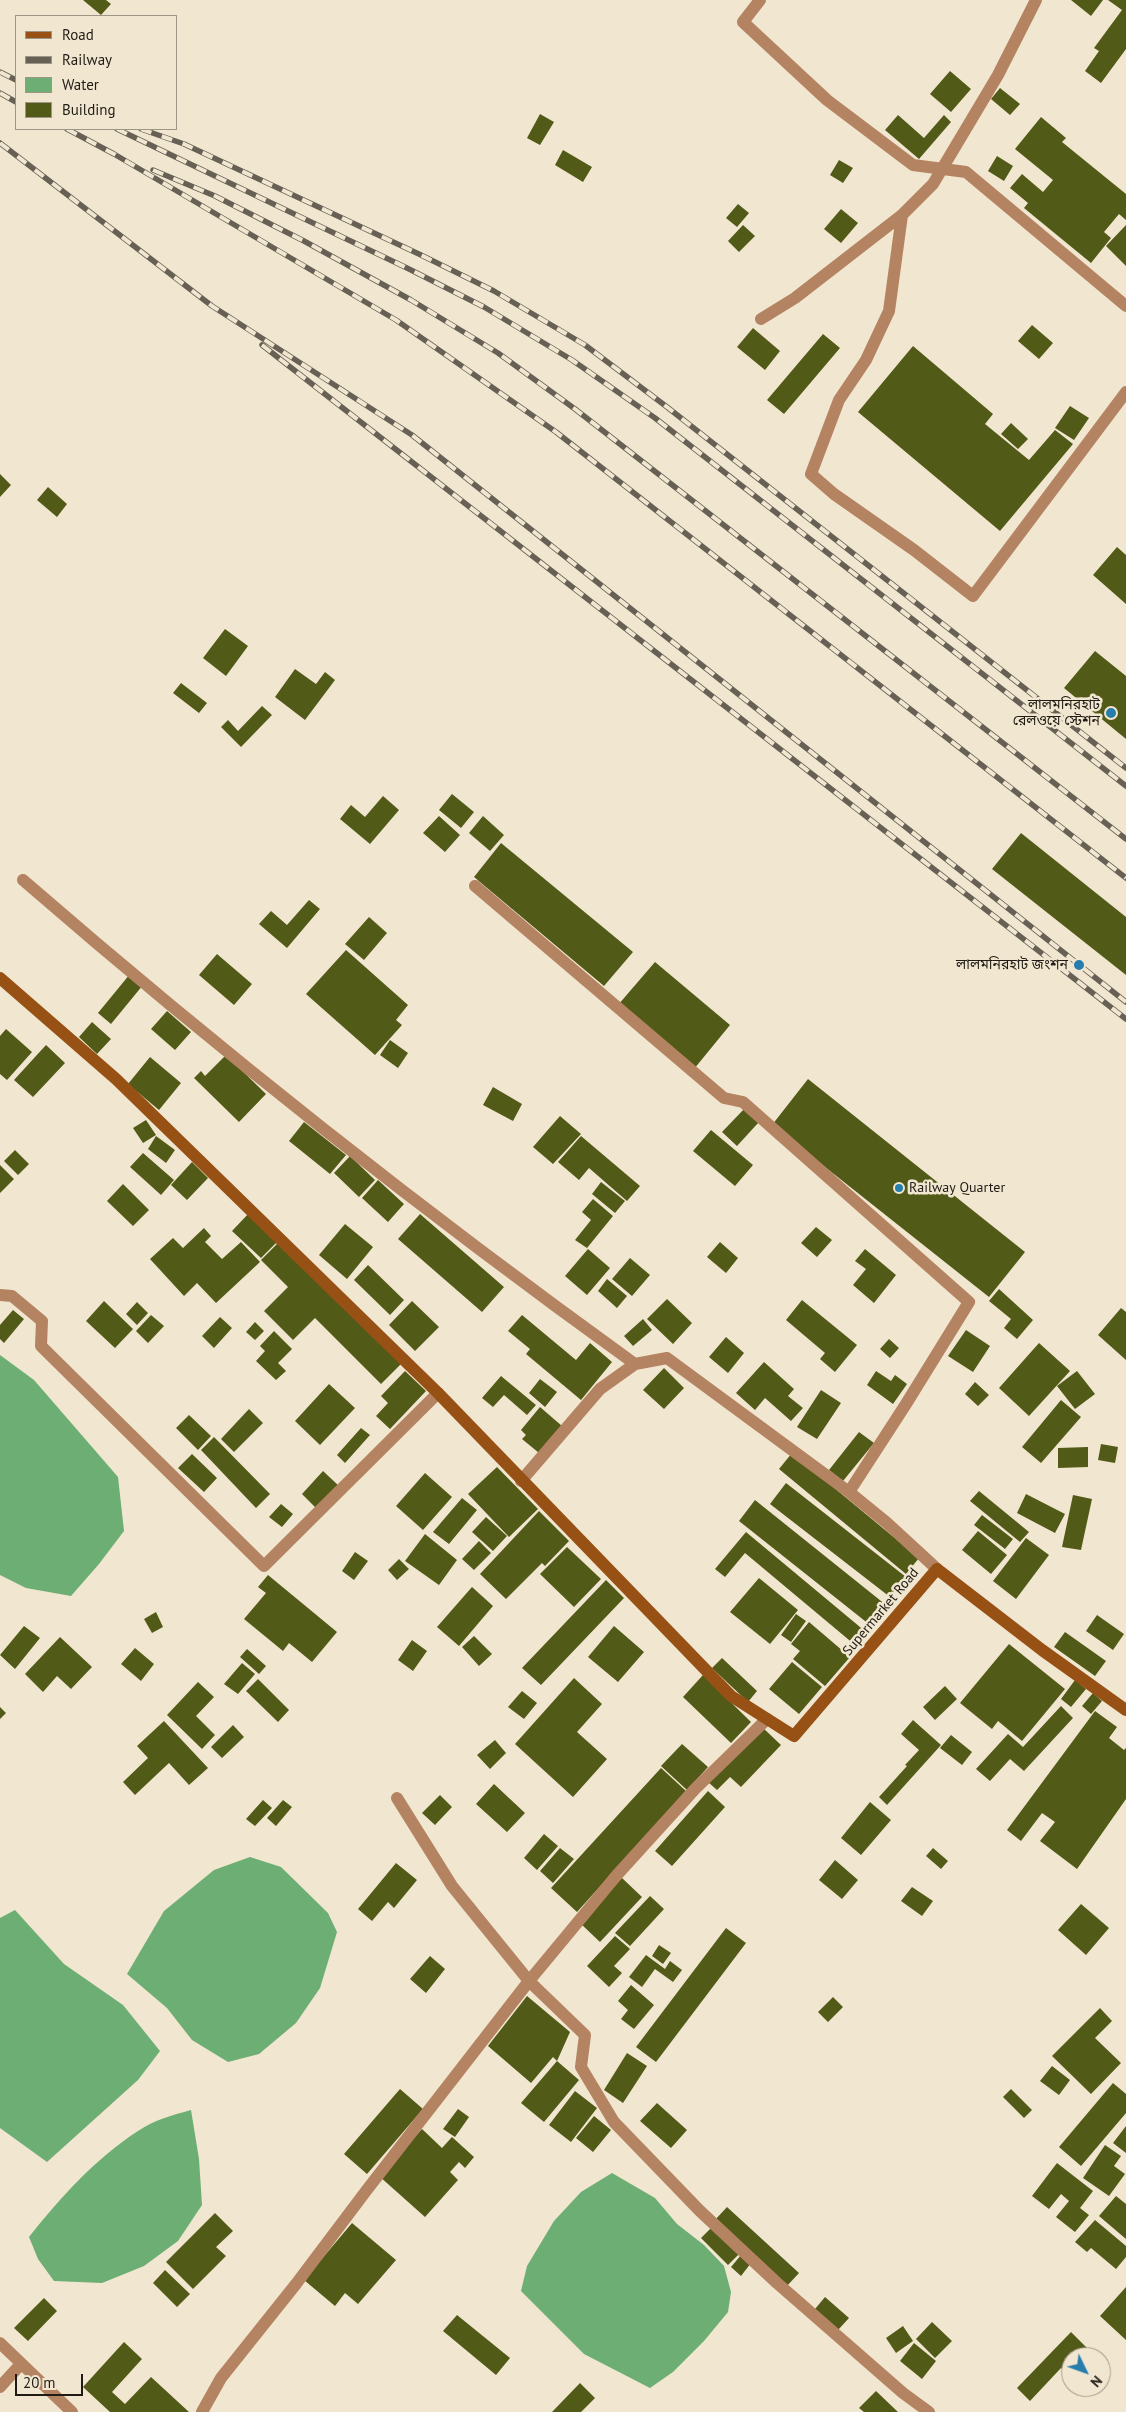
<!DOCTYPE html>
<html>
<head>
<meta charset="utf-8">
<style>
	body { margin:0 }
	#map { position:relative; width:1126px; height:2412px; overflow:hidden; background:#f1e6d0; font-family:"PT Sans",sans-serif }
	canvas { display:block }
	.legend { position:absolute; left:15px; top:15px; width:162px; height:115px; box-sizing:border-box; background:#f1e6d0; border:1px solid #9d9585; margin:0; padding:6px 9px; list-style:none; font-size:15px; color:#201c15 }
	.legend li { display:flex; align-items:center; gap:10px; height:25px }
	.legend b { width:25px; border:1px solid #9d9585 }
	.north { position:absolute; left:1061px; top:2347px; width:50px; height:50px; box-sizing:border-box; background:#f1e6d0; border:1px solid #9d9585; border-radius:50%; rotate:132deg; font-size:14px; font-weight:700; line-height:20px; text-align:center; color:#201c15 }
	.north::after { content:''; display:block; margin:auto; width:18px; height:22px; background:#277dac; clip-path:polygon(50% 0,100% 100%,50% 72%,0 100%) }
	.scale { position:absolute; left:15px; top:2374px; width:68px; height:22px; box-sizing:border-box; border:2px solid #201c15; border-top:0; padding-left:6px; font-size:15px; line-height:18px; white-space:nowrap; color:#201c15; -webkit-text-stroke:4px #f1e6d0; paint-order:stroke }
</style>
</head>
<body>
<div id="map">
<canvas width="1126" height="2412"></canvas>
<ul class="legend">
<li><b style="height:6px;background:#975115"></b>Road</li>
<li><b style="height:6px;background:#676054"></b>Railway</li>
<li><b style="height:14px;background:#6cae73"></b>Water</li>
<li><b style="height:14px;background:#525a18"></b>Building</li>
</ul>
<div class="north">N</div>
<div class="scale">20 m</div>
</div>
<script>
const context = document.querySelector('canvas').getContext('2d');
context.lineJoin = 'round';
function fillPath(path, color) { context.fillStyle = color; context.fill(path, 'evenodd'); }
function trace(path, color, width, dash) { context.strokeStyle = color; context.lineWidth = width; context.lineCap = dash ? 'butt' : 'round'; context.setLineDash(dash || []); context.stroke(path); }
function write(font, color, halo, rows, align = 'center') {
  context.font = font + ' "PT Sans","Noto Sans Bengali",sans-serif'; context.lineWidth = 5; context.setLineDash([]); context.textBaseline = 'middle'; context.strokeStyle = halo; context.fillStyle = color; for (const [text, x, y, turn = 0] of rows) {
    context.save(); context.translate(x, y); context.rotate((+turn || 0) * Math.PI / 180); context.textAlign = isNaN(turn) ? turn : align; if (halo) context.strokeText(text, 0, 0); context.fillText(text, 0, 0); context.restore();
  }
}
fillPath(new Path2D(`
	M0 1355 34 1380 118 1477 124 1531 99 1564 71 1596 26 1588 0 1575Z
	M250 1857 281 1867 328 1913 337 1932 320 1988 296 2023 259 2054 228 2062 192 2040 167 2008 127 1974 164 1911 214 1870Z
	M15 1910 64 1964 123 2005 160 2051 138 2080 47 2162 0 2128V1918Z
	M191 2110 199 2159 202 2205 178 2241 144 2266 102 2283 54 2281 38 2259 29 2237C61 2197 95 2159 138 2131 154 2120 173 2115 191 2110Z
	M612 2173 655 2198 677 2224 704 2245 724 2266 731 2292 728 2312 704 2341 673 2372 650 2388 584 2354 521 2291 527 2266 554 2221 581 2192Z`), '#6cae73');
fillPath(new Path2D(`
	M83 0H106L111 4 101 15Z
	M1071 0H1103L1091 16Z
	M1108 0H1126V49L1101 83 1085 71 1099 51 1094 48 1122 10Z
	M950 71 971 89 951 112 930 94Z
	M1000 88 1020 104 1010 115 991 99Z
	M540 114 554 122 540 145 527 138Z
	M898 115 924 138 944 115 951 122 919 159 885 130Z
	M1041 117 1066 138 1062 142 1126 194V220L1119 214 1104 232 1111 238 1091 263 1024 208 1028 203 1010 188 1022 174 1043 192 1053 180 1015 149Z
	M563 150 592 167 583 182 555 165Z
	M997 156 1013 166 1004 181 988 171Z
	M839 160 853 168 843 183 830 175Z
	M738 204 749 213 737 227 726 218Z
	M841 209 858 223 841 243 824 229Z
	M743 225 755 236 739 252 728 241Z
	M1126 225V266L1106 246Z
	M1032 325 1053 343 1039 359 1018 341Z
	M753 328 780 351 765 370 737 347Z
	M823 334 840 348 784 414 767 400Z
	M913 346 993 414 985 424 1029 460 1055 430 1073 444 1000 531 858 412Z
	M1070 406 1089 418 1074 440 1055 428Z
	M1011 423 1028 439 1018 449 1001 434Z
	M0 474 11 485 0 497Z
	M48 487 67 504 57 517 37 500Z
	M1117 547 1126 555V604L1093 575Z
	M225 629 248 646 226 676 203 658Z
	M1095 651 1126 676V739L1064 688Z
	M295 669 316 684 325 672 335 680 305 720 275 697Z
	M181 683 207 703 199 713 173 693Z
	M262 706 272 715 241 747 221 727 228 720 238 731Z
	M452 794 474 812 461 828 439 810Z
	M383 796 399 810 370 844 340 819 351 805 365 817Z
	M439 816 460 835 445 852 423 833Z
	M483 816 504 835 490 851 469 833Z
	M1021 833 1126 917V975L992 869Z
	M501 843 633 952 604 986 474 877Z
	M309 900 320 909 287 948 259 924 271 911 287 925Z
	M369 917 387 933 364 960 345 944Z
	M346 950 408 1005 396 1020 402 1025 375 1055 306 994Z
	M217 954 252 984 234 1005 199 975Z
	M655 962 730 1025 694 1069 618 1005Z
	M130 974 143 985 111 1024 98 1013Z
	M167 1011 191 1032 175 1050 151 1029Z
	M92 1022 111 1039 97 1054 79 1037Z
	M6 1029 32 1052 7 1080 0 1074V1036Z
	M390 1040 408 1053 398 1068 380 1055Z
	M46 1045 65 1063 33 1097 14 1080Z
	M226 1055 266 1094 239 1122 194 1078 201 1071 205 1076Z
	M150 1057 181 1083 159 1110 128 1084Z
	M808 1079 1025 1252 989 1297 772 1125Z
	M493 1087 522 1104 513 1121 483 1105Z
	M745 1108 759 1122 737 1146 722 1132Z
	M560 1116 581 1134 553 1164 533 1147Z
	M146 1120 156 1135 143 1143 133 1128Z
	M304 1122 346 1155 330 1174 289 1141Z
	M711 1130 753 1165 735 1186 693 1151Z
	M156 1136 175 1150 166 1163 148 1149Z
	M581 1136 640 1186 627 1201 589 1168 579 1180 558 1162Z
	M15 1150 29 1164 18 1175 4 1161Z
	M143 1153 174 1180 161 1195 130 1167Z
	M350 1156 375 1180 359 1197 334 1173Z
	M192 1162 208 1178 187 1200 171 1185Z
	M0 1165 14 1179 0 1193Z
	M378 1180 404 1204 388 1222 362 1198Z
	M601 1182 625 1201 615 1213 592 1194Z
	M123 1184 149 1210 133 1226 107 1201Z
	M593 1199 613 1216 587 1248 575 1240 591 1220 582 1212Z
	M250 1212 279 1240 261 1258 232 1231Z
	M420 1214 504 1287 482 1312 398 1239Z
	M345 1224 373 1247 347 1279 319 1255Z
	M816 1227 832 1240 817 1257 801 1243Z
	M204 1228 211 1236 205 1242 222 1259 241 1242 260 1262 216 1303 197 1283 184 1296 150 1259 173 1238 183 1248Z
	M279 1242 401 1364 381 1384 315 1318 293 1340 264 1311 288 1287 261 1260Z
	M720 1242 738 1258 726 1273 707 1257Z
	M588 1249 610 1268 587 1295 565 1276Z
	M865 1249 896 1275 874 1303 853 1285 866 1269 855 1261Z
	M630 1258 650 1275 632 1296 612 1279Z
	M368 1265 404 1300 390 1315 354 1280Z
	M607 1279 627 1296 617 1308 598 1291Z
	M999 1289 1033 1320 1017 1339 1004 1328 1011 1319 989 1301Z
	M667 1299 692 1323 673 1344 647 1319Z
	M802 1300 857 1345 835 1372 820 1359 825 1353 786 1320Z
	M104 1301 133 1329 115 1348 86 1321Z
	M412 1301 439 1327 415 1351 389 1325Z
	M137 1302 148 1313 137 1325 126 1314Z
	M1121 1308 1126 1312V1360L1098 1335Z
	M13 1310 24 1319 4 1343 0 1339V1325Z
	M151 1315 164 1326 148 1343 136 1331Z
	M522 1315 576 1360 590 1343 612 1362 581 1400 526 1354 530 1349 508 1331Z
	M220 1317 232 1328 214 1348 202 1336Z
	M643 1319 652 1330 633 1346 624 1336Z
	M255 1322 264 1331 255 1340 246 1332Z
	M966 1330 990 1346 973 1372 948 1356Z
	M274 1331 292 1349 278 1363 286 1371 276 1380 256 1361 265 1351 260 1346Z
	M726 1337 744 1353 728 1373 709 1357Z
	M889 1339 899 1348 890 1358 880 1349Z
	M1039 1343 1070 1371 1029 1416 999 1388Z
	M764 1362 794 1389 788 1396 803 1408 791 1421 765 1398 755 1410 736 1393Z
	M664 1368 684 1388 664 1409 643 1390Z
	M405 1371 426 1391 390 1429 376 1416 388 1403 381 1396Z
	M876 1371 891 1381 895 1375 907 1384 893 1404 867 1385Z
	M1077 1371 1095 1394 1075 1409 1057 1386Z
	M501 1376 536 1405 527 1415 504 1395 493 1407 482 1398Z
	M540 1379 557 1392 545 1407 529 1393Z
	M975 1382 989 1395 978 1406 965 1394Z
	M329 1384 355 1408 320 1445 295 1421Z
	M821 1390 841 1403 817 1439 797 1427Z
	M1061 1400 1081 1417 1041 1463 1022 1447Z
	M540 1407 562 1426 539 1453 522 1439 526 1435 521 1430Z
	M249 1409 263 1423 234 1452 221 1439Z
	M189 1415 211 1436 198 1450 176 1428Z
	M361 1428 370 1435 345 1463 337 1455Z
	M859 1432 874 1443 843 1481 829 1470Z
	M214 1437 270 1494 256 1508 201 1450Z
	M1101 1444 1118 1447 1115 1463 1098 1460Z
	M1088 1447V1467L1058 1468V1448Z
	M792 1453 919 1558 906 1574 779 1469Z
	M192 1454 217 1478 204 1492 178 1468Z
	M497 1467 538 1509 509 1537 468 1494Z
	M323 1471 339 1486 317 1509 302 1494Z
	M425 1473 452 1497 423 1530 396 1506Z
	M786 1483 906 1577 890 1597 770 1504Z
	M979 1491 1029 1532 1020 1542 970 1501Z
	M1026 1494 1065 1514 1055 1533 1017 1513Z
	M1073 1495 1092 1499 1081 1550 1062 1547Z
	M462 1498 477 1510 449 1544 433 1532Z
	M755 1500 886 1605 870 1625 739 1521Z
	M281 1504 293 1514 282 1527 269 1517Z
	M539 1511 569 1541 545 1566 542 1563 506 1599 480 1574Z
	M982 1515 1013 1539 1005 1549 974 1525Z
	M486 1517 507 1536 493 1551 472 1532Z
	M978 1531 1007 1555 991 1574 962 1550Z
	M746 1532 866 1632 855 1645 745 1553 725 1577 715 1569Z
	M425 1534 457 1560 439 1585 405 1561Z
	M1026 1538 1049 1555 1016 1599 993 1581Z
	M479 1541 491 1553 474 1570 462 1559Z
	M567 1547 601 1579 574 1607 540 1574Z
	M355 1552 368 1561 354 1580 342 1571Z
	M399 1559 409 1569 397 1580 388 1570Z
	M268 1575 337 1632 312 1662 289 1643 283 1651 244 1619 266 1593 258 1587Z
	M759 1578 798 1610 770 1644 730 1612Z
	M606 1580 624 1598 541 1685 522 1668Z
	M472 1587 493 1606 459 1646 437 1627Z
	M156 1612 163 1627 152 1633 144 1619Z
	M796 1614 806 1621 791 1642 781 1635Z
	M1097 1615 1124 1634 1113 1650 1086 1631Z
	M809 1622 850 1657 825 1686 793 1659 800 1651 791 1644Z
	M24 1626 40 1638 15 1669 0 1655Z
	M614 1626 644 1652 618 1682 588 1657Z
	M1065 1632 1106 1661 1095 1676 1054 1647Z
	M474 1636 492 1654 479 1666 462 1647Z
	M60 1637 92 1667 71 1689 57 1676 43 1692 25 1674Z
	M412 1640 427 1651 413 1671 398 1660Z
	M1009 1644 1065 1689 1022 1741 998 1721 992 1729 960 1703Z
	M135 1648 154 1664 141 1681 121 1664Z
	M247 1649 266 1666 259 1674 240 1657Z
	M722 1658 757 1691 748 1702 712 1668Z
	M792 1662 822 1687 799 1714 769 1689Z
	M242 1663 255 1674 238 1694 224 1684Z
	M703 1675 751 1722 731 1743 683 1697Z
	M574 1678 602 1704 577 1732 607 1759 573 1797 515 1744Z
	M258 1679 289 1710 278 1722 246 1691Z
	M1075 1680 1086 1689 1071 1707 1061 1699Z
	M198 1682 214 1697 196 1716 215 1735 202 1749 167 1715Z
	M945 1686 957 1699 935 1720 923 1707Z
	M522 1691 537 1703 524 1719 508 1707Z
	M1093 1693 1102 1701 1091 1714 1082 1706Z
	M1061 1706 1073 1718 1024 1771 1010 1759 990 1781 976 1769 1008 1734 1023 1747Z
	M0 1707 6 1713 0 1719Z
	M1095 1711 1117 1727 1109 1738 1124 1750 1126 1748V1799L1077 1869 1040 1841 1055 1822 1042 1813 1021 1841 1007 1830Z
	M913 1720 941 1745 887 1805 879 1797 907 1766 905 1765 919 1750 901 1734Z
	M164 1721 208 1768 189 1785 169 1763 135 1795 123 1782 148 1758 137 1746Z
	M233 1725 244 1737 222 1758 211 1747Z
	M761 1726 781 1745 741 1787 730 1777 717 1790 708 1782Z
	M951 1735 972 1752 962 1765 940 1748Z
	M495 1740 506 1753 490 1769 477 1755Z
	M682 1744 708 1767 687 1790 661 1766Z
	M661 1768 686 1791 577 1912 551 1888Z
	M494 1784 525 1813 507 1832 476 1804Z
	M708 1791 725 1807 672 1866 655 1851Z
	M440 1795 452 1807 435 1825 422 1813Z
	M263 1800 272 1808 255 1826 246 1819Z
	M283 1800 292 1807 276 1826 267 1818Z
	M870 1802 891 1820 861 1855 841 1838Z
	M544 1834 558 1846 537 1870 524 1858Z
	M560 1848 574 1859 553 1883 540 1871Z
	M933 1848 948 1861 941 1869 926 1856Z
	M835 1860 858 1880 842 1899 819 1880Z
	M396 1863 417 1880 394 1908 388 1902 372 1921 358 1909Z
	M622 1878 642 1897 600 1942 580 1923Z
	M912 1887 933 1901 922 1916 901 1901Z
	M650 1896 664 1909 630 1946 615 1933Z
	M1081 1904 1109 1928 1086 1955 1058 1930Z
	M726 1928 746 1943 656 2062 636 2047Z
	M615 1936 630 1949 614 1966 622 1973 609 1987 587 1966Z
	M659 1945 671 1953 663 1964 652 1956Z
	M646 1955 665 1969 670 1961 682 1970 673 1982 655 1969 642 1987 629 1977Z
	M430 1956 445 1969 426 1993 410 1979Z
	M631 1985 654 2005 634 2029 621 2019 628 2010 618 2001Z
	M527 1996 570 2032 557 2061 553 2057 531 2083 488 2046Z
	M833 1997 843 2007 828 2022 818 2012Z
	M1100 2008 1112 2021 1095 2038 1121 2063 1091 2094 1052 2056Z
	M627 2053 647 2066 623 2103 604 2090Z
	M557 2061 579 2080 544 2122 521 2103Z
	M1052 2066 1070 2080 1059 2095 1040 2081Z
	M1113 2083 1126 2094V2113L1081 2166 1059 2147Z
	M400 2089 423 2109 367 2174 344 2154Z
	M1011 2089 1032 2110 1024 2118 1003 2097Z
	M575 2091 597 2108 571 2142 549 2125Z
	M657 2103 687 2130 671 2148 640 2121Z
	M458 2109 469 2117 455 2137 443 2129Z
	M594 2116 611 2130 593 2152 576 2138Z
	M1126 2126V2153L1113 2143Z
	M422 2129 442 2148 452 2137 474 2157 465 2168 459 2162 450 2172 458 2180 425 2217 379 2176Z
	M1105 2145 1121 2156 1114 2166 1125 2174 1109 2196 1083 2178Z
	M1057 2163 1093 2191 1080 2208 1089 2215 1075 2232 1056 2217 1069 2201 1061 2194 1049 2209 1032 2196Z
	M1116 2196 1126 2204V2239L1099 2216Z
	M727 2207 799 2273 786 2287 715 2220Z
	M215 2213 233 2231 216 2247 226 2256 193 2289 166 2262Z
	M1095 2220 1126 2246V2257L1116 2269 1091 2248 1087 2252 1075 2242Z
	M352 2223 396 2260 358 2304 345 2293 335 2306 304 2280Z
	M713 2226 740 2253 728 2265 701 2238Z
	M741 2255 751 2263 741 2276 731 2267Z
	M165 2270 190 2294 177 2307 153 2283Z
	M1126 2287V2340L1100 2316Z
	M825 2297 849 2318 838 2330 815 2309Z
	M44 2298 57 2311 28 2341 14 2328Z
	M457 2315 510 2358 496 2375 443 2331Z
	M932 2322 952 2341 935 2358 916 2339Z
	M903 2326 913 2341 896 2353 886 2338Z
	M1071 2332 1096 2357H1071V2377L1061 2368 1030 2401 1017 2388Z
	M124 2342 142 2359 112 2392 125 2404 151 2377 189 2412H110L83 2387Z
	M914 2343 936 2361 922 2379 900 2361Z
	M580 2383 595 2398 581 2412H552Z
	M876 2391 898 2412H864L859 2408Z`), '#525a18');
trace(new Path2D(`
	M1036 0 998 75 933 184 902 215 889 311 866 360 839 400 811 474 834 494 914 550 973 596 1126 392
	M761 319 795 298 902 215`), '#b48362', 12);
trace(new Path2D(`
	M760 0 743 22 827 100 913 165 966 172 1126 306
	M23 880C219 1050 424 1212 635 1364L667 1358 849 1492 887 1523 937 1569
	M475 886 724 1098 743 1102 969 1302 906 1404 849 1492
	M0 1295 12 1296 42 1321 41 1346 264 1566 438 1393
	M521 1481 600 1389 635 1364
	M397 1798 452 1886 529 1981 585 2035 581 2067 614 2122 700 2211 777 2283 903 2393 929 2412
	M0 2387 21 2364`), '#b48362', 12);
trace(new Path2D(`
	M0 2343 72 2412
	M202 2412 221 2378 296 2284 366 2191 529 1981 616 1876 695 1789 767 1719`), '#b48362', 12);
trace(new Path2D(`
	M0 978 116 1079 438 1393 731 1696 794 1736 937 1569 1042 1650 1126 1710`), '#975115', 12);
const rail = new Path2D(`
	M0 72 16 80
	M0 93 16 102
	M67 129 114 154 396 320 556 432 1126 878
	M117 129 409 269 484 307 572 360 655 418 1126 786
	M141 129 184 144 421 255 494 291 585 345 667 407 1126 768
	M0 143 212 306 412 435 1126 1002
	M153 170 215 196 304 241 411 300 498 353 575 409 1126 839
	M262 345 1126 1019`);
trace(rail, '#676054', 5.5);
trace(rail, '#f1e6d0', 4, [11]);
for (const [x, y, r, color] of [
	[1111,713,6,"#277dac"],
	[1079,965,6,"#277dac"],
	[899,1188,5,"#277dac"]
]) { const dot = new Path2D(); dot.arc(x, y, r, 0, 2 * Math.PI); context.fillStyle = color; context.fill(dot); trace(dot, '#f1e6d0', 2); }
write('14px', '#201c15', '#f1e6d0', [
	["লালমনিরহাট",1100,705],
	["রেলওয়ে স্টেশন",1100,721],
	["লালমনিরহাট জংশন",1068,965],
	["Railway Quarter",909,1188,"left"]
], 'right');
write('14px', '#201c15', '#f1e6d0', [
	["Supermarket Road",881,1612,-50]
]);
</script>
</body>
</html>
